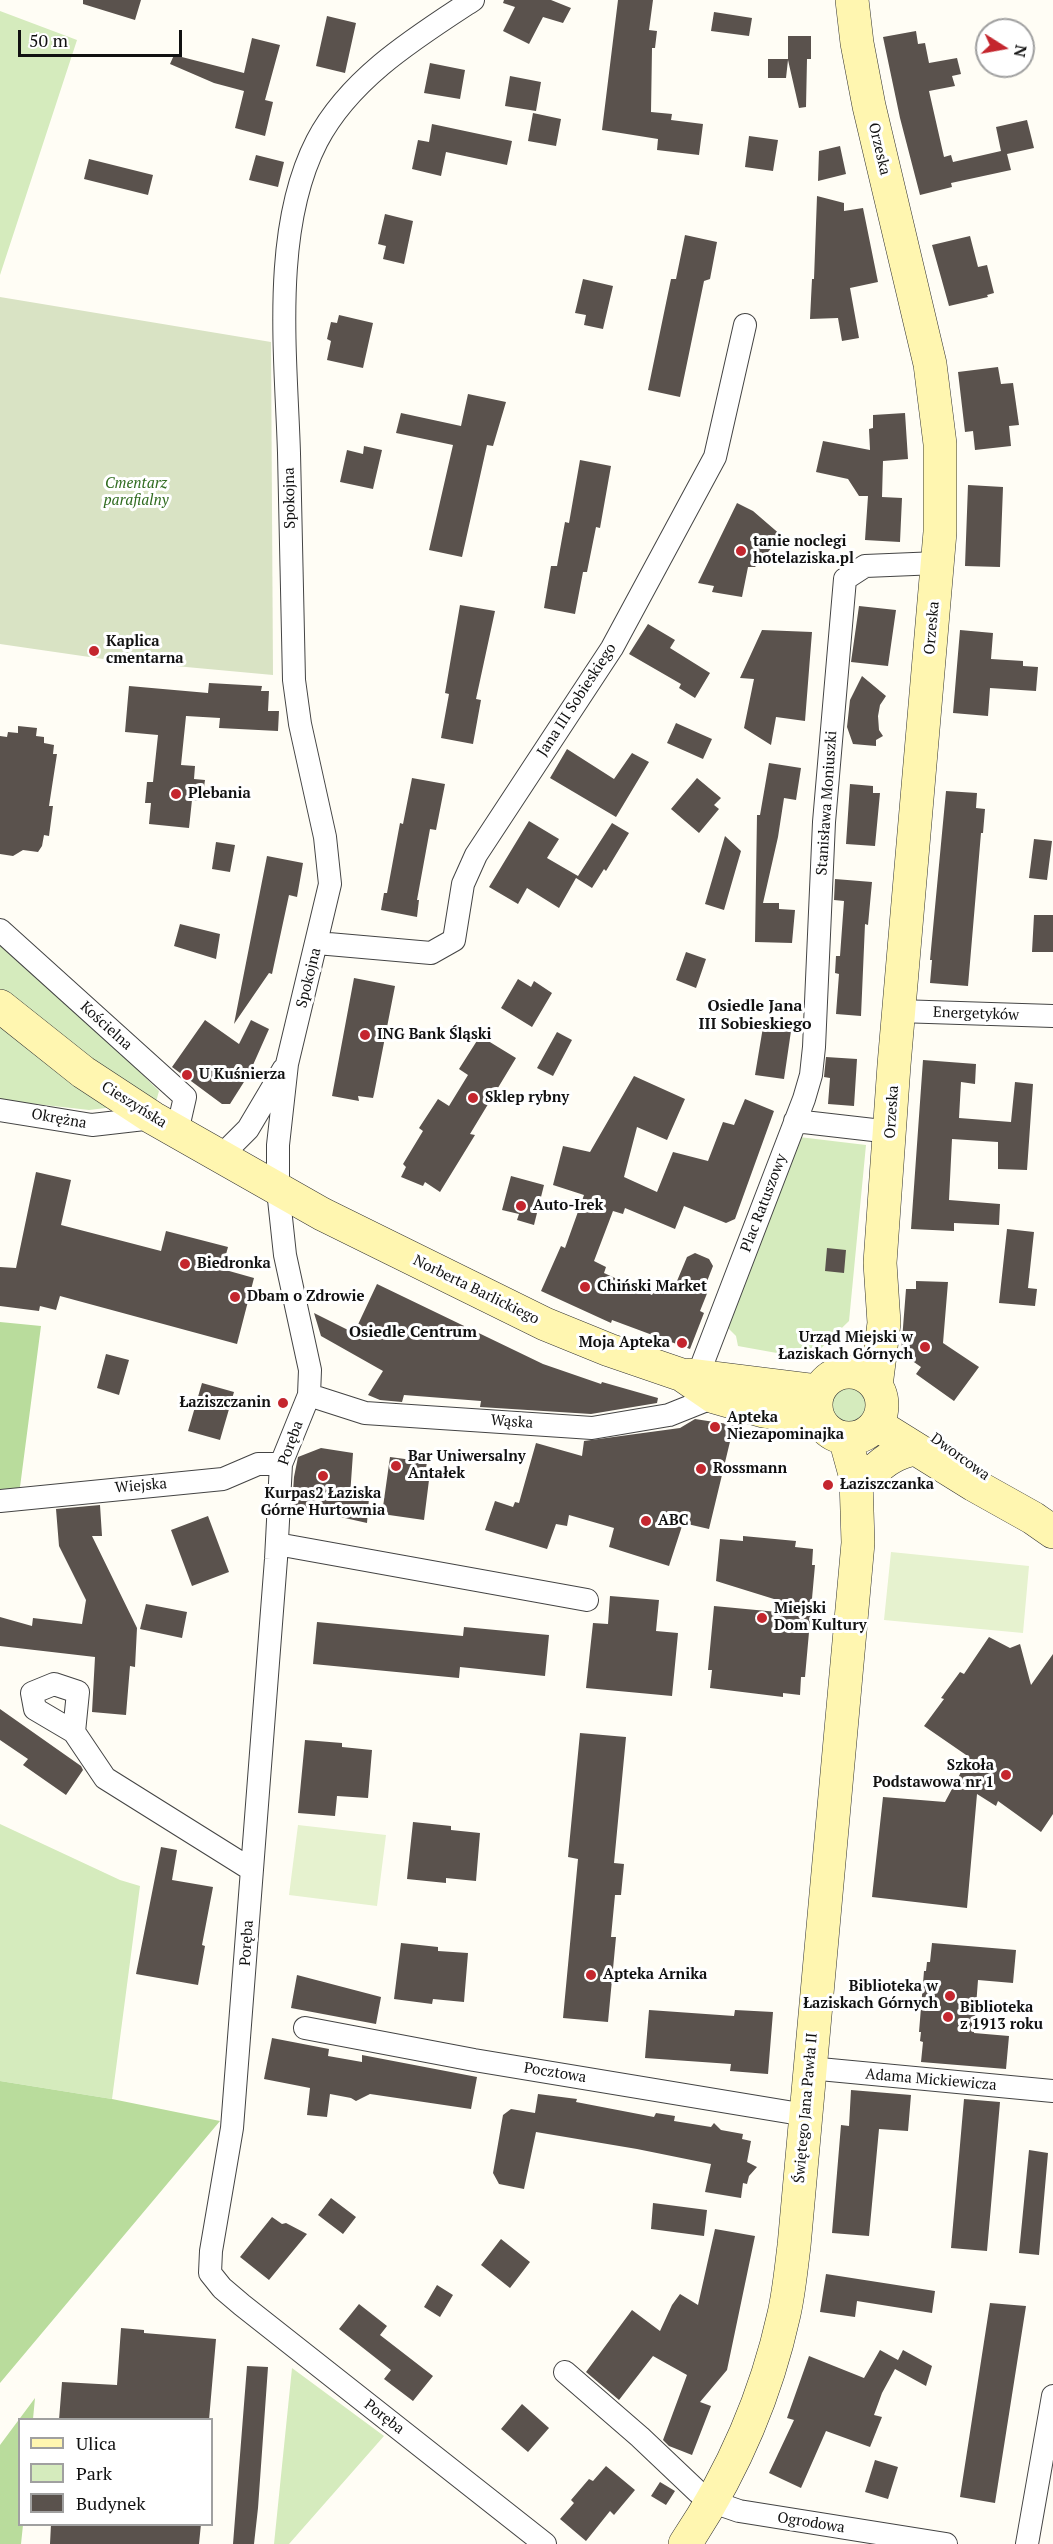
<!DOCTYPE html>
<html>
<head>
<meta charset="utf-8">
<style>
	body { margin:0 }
	#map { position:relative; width:1053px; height:2544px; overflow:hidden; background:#fffdf5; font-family:"PT Serif",serif }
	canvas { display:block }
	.legend { position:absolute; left:18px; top:2418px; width:195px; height:108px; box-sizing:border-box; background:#fff; border:2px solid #a0a0a0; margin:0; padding:8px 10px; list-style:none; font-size:18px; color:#111 }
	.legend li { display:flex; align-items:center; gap:12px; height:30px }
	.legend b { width:30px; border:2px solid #a0a0a0 }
	.north { position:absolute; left:975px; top:18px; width:60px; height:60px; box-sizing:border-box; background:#fff; border:2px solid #a0a0a0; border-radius:50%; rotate:101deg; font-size:16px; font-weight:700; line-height:24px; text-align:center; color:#111 }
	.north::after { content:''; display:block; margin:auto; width:21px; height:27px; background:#c4262e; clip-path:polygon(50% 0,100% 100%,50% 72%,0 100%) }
	.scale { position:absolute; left:18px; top:30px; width:164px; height:27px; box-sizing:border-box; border:3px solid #111; border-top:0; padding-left:8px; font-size:18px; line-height:21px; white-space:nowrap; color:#111; -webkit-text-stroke:4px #fff; paint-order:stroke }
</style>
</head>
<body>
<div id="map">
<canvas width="1053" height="2544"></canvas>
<ul class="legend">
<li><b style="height:8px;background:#fff6b0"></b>Ulica</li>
<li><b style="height:16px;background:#d5ebbd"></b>Park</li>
<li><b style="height:16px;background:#5a524d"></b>Budynek</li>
</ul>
<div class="north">N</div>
<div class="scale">50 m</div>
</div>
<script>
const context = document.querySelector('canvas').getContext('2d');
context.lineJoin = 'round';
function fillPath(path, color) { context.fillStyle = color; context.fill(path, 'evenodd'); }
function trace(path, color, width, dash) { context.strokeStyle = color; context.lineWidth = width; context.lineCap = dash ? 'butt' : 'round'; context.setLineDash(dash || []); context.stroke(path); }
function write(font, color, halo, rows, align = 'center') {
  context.font = font + ' "PT Serif",serif'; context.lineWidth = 6; context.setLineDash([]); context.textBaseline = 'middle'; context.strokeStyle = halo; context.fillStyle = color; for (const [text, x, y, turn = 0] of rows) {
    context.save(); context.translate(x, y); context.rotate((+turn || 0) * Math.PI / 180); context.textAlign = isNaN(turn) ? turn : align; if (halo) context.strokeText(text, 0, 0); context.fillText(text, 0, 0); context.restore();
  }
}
fillPath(new Path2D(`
	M0 11 77 40 0 275Z
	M0 933 159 1091 156 1102 89 1110 0 1100Z
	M799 1137 866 1145 849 1321 810 1359 738 1346 736 1336 728 1328Z
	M828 1404a19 19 0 1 1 38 0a19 19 0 1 1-38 0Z
	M0 1824 120 1880 140 1886 112 2099 0 2081Z
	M292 2368 384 2436 289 2544H274Z`), '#d5ebbd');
fillPath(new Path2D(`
	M0 1322 41 1326 20 1487 0 1494Z
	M0 2081 112 2099 220 2121 0 2383Z
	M35 2398 33 2419 20 2420V2524L23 2525 21 2544H0V2445Z`), '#b9dc9c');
fillPath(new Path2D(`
	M0 297 271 342 273 675 110 660 0 644Z`), '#d9e3c4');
fillPath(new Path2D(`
	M891 1552 1029 1566 1023 1633 884 1620Z
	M298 1825 386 1835 377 1906 289 1895Z`), '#e6f2cf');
fillPath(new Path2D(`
	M83 0H141L135 20 83 4Z
	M504 0H551L571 8 563 23 543 17 529 44 503 31 515 7 503 3Z
	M618 0H653L649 30 657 31 655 48H652L651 112 672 114 671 120 703 124 699 155 657 150 658 139 602 130Z
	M714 12 752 18 749 36 711 31Z
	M327 16 356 23 345 73 316 66Z
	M916 31 918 44 925 43 929 63 957 58 961 74 952 76 955 86 929 91 944 157 951 155 953 162 1001 151 996 127 1027 120 1034 148 1007 154 1011 170 951 183 952 187 920 195 900 118 883 37Z
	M788 36H811V59H807L806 107 799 108 788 60 786 78H768V59H788Z
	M252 38 280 45 265 100 273 102 265 136 235 128 244 91 214 83 170 64 174 55 244 73Z
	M430 63 465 70 460 99 424 93Z
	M510 76 541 82 536 111 505 106Z
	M533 113 561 119 556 146 528 141Z
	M432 124 512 141 507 165 446 152 441 176 412 169 418 140 429 142Z
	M749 136 778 140 773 171 745 167Z
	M840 146 846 174 818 181 819 151Z
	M256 155 284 162 278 187 249 180Z
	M89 159 153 175 148 195 84 179Z
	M817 196 844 203V211L863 208 878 282 850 288 859 338 842 341 838 318 810 319 812 279H814Z
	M385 214 413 221 404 264 383 259 386 246 378 244Z
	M685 235 717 242 710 279 704 281 680 397 648 390 671 279H676Z
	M970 236 978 267 987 265 994 293 987 295 988 297 949 306 932 245Z
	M583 279 613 286 603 329 584 325 586 315 575 313Z
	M339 315 373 323 363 368 327 360 331 341 327 339 331 322 337 323Z
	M998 367 1001 384 1013 383 1019 425 1009 426 1011 446 975 450 973 431 965 432 958 372Z
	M468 394 506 402 493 446 487 445 462 557 429 550 453 445 396 433 401 413 461 426Z
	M905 413 908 459 883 461 882 497 902 498 900 542 865 540 868 496H859L848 479 816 472 823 441 870 450 869 429 873 428V415Z
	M364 446 382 450 373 489 340 482 347 450 363 454Z
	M580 460 611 466 600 528 596 527 587 572H583L575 614 544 608 551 566H557L565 522 569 523Z
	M968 485 1003 487 1000 567 965 566Z
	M737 503 753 511 782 536 755 567H748L742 597 712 592 714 586 698 583Z
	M460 605 495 611 476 699 481 700 473 744 441 738 449 694 445 693Z
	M859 606 896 610 888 666 851 662Z
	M648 624 675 640 670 648 710 673 695 698 679 688 681 684 629 654Z
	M762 630 812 632 805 721 776 717 771 745 744 728 754 679 740 678Z
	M960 630 993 633 991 659 1023 661V666L1038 667 1036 691 990 688 988 716 953 713Z
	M862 676 886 696 880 705 878 716 879 730 883 736 876 740V746L853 744 847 727 850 700Z
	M209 683 262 686 261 691H269L268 711H279L278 731 219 728 220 718 186 716 181 765 195 766 194 779 205 780 202 801 192 800 189 828 149 824 151 803H145L147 782H153L158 735 125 732 129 686 208 693Z
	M676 723 712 739 703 759 667 743Z
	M18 726 37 728 36 736 44 737V743L54 745 53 754H57L49 806H53L49 836 44 835 42 846 38 852 23 850 13 856 0 854V736L7 737 8 732 18 733Z
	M567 749 614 779 632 753 649 762 616 817 550 778Z
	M769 763 801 768 796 800 784 798 778 837 763 903H779V909L795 910 792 943 755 942 757 815H760Z
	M412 778 445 784 436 830 430 829 417 900H419L417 917 381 910 384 893H387L400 823 403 824Z
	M697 778 721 798 714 805 719 809 699 833 671 809Z
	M850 784 873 786V793H880L875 846 846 844Z
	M946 791 977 793 976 808 985 809 983 833H981L968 986 930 983 932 960H930Z
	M529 821 559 839 547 858 578 876 612 823 629 833 606 871 604 869 592 888 576 878 559 908 527 888 518 904 489 887Z
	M725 836 741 851 724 910 705 904Z
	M1034 839 1052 841 1047 880 1029 878Z
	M216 842 235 845 230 872 212 869Z
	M267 856 303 863 297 897 289 895 272 974 269 973 234 1024Z
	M835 879 872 882 868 925 865 924 861 1016 836 1014 839 974 835 973 836 956H840L844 901 834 900Z
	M1034 915H1053V952H1032Z
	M180 924 220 934 216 959 174 946Z
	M686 952 706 959 696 988 676 980Z
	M354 978 395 986 374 1094 373 1098 358 1096 359 1101 332 1096Z
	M518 979 531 987 534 981 552 993 532 1027 501 1008Z
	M205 1020 239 1044 251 1020 269 1029 249 1074 230 1104H222L172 1067Z
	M763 1027 791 1031 784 1079 755 1075Z
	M557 1032 572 1040 553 1076 537 1068Z
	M480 1036 516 1058 470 1134 475 1135 440 1192 425 1182 423 1186 401 1177 406 1167 403 1164 423 1131 419 1128 438 1099 449 1106 468 1075 459 1069Z
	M826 1057 857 1059 854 1106 828 1104 830 1078 824 1077Z
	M923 1060 976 1064 975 1084 961 1082 959 1118 1011 1122 1015 1082 1033 1084 1027 1170 998 1169V1142L952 1139 949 1200 1000 1204 999 1225 954 1223V1231L911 1229Z
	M634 1076 685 1099 667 1140 637 1127 624 1177 657 1192 673 1152 708 1161 723 1122 734 1125 745 1099 774 1111 735 1219 726 1223 684 1206 675 1229 625 1208 623 1214 613 1211 594 1261 606 1267 604 1273 652 1295 656 1287 672 1293 687 1257 695 1253 709 1259 713 1266 704 1289 708 1291 700 1311 704 1313 690 1349 612 1320 611 1323 541 1291 561 1246 565 1248 584 1195 553 1185 563 1146 590 1152Z
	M36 1172 71 1180 61 1225 161 1251 166 1231 228 1247 222 1269 254 1278 237 1344 60 1296 56 1310 40 1306 39 1311 0 1306V1267L16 1268Z
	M511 1176 544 1185 534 1225 517 1220 519 1214 502 1210Z
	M1007 1229 1034 1232 1028 1288 1037 1289 1035 1306 999 1303Z
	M827 1248 846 1250 844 1273 825 1271Z
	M916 1281 948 1282 943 1343 979 1367 954 1401 916 1374 921 1367 901 1353 906 1289H916Z
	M377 1284 543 1364 601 1384 602 1382 658 1398 657 1403 591 1414 480 1407 481 1401 404 1395 402 1402 380 1400 368 1395 383 1371 321 1336 314 1313 354 1333Z
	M106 1354 129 1360 119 1395 97 1388Z
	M202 1383 234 1392 220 1440 188 1431Z
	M695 1419 734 1425 709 1529 683 1523 669 1566 609 1547 614 1528 569 1515 567 1526 556 1524 547 1549 485 1530 495 1501 513 1507 515 1502 519 1503 536 1443 582 1456 584 1441 680 1428Z
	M321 1448 353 1453 350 1496 369 1498 367 1523 292 1506 294 1477 298 1457Z
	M390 1457 427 1462 424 1480H429L424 1520 382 1514Z
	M100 1505 102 1536H92L137 1628 135 1667 130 1666 126 1715 92 1712 95 1657 0 1646V1617L32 1626 33 1618 82 1624 86 1600 59 1546 56 1509Z
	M208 1516 229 1572 192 1586 171 1530Z
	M743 1536 796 1541 795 1547 813 1549 812 1565H815L805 1677H801L800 1695 783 1693V1697L710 1688 712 1670H708L714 1606 788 1613 790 1604 716 1581 720 1539 743 1541Z
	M610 1596 659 1600 656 1631 678 1633 672 1696 586 1688 593 1623 608 1624Z
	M146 1604 187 1612 182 1638 140 1629Z
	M317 1622 463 1636 464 1627 549 1635 545 1676 460 1667 459 1678 313 1664Z
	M989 1637 1010 1648 1020 1644 1031 1685 1053 1654V1814L1041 1832 998 1801 996 1806 977 1794 967 1908 872 1897 883 1797 945 1802 969 1757 924 1726 944 1699 941 1698 960 1672 964 1674Z
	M0 1709 81 1766 83 1770 66 1795 23 1765 28 1759 0 1740Z
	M580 1733 626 1737 614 1863 624 1864 621 1895H615L611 1937H616L608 2022 563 2018 578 1859 568 1857Z
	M305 1740 342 1743V1747L372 1750 368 1798 337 1796 335 1816 298 1813Z
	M413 1822 451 1826V1830L480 1833 476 1881 446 1878V1883L407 1879Z
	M161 1847 177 1850 172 1880 213 1887 202 1945 205 1946 198 1985 136 1974Z
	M401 1943 438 1947V1951L468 1953 464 2002 433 1999 432 2004 394 1999Z
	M932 1943 1016 1950 1013 1983 978 1980 974 2033 1009 2036 1006 2069 921 2062 923 2042 920 2041 921 2032H919L924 1971H926L927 1962H930Z
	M297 1975 381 1997 376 2024 291 2008Z
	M649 2010 734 2016 735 2010 773 2012 768 2074 730 2071 731 2064 645 2058Z
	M272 2038 329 2049 328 2056 362 2062V2055L477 2077 471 2109 370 2094 356 2101 351 2098 330 2094 327 2117 307 2115 310 2088 264 2079Z
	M851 2090 911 2095 908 2131 879 2129 869 2236 832 2233 841 2125 849 2126Z
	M538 2094 577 2099 576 2102 654 2117 656 2113 675 2116 674 2121 711 2127 714 2123 721 2130 743 2134 742 2139 751 2141 747 2162 757 2167 749 2176 747 2184 743 2183 741 2198 705 2192 711 2164 637 2149 536 2132 524 2189 499 2184 493 2173 503 2115 511 2109 535 2113Z
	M964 2099 1000 2102 987 2251 951 2248Z
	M1029 2150 1048 2153 1039 2255 1019 2253Z
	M331 2198 356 2217 343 2234 318 2215Z
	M653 2203 707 2210 704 2236 651 2229Z
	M272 2217 282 2224 286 2223 307 2234 269 2280 240 2257Z
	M715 2229 755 2236 727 2370 700 2402 711 2406 692 2455 669 2446 663 2440 687 2375 653 2356 619 2400 586 2372 632 2310 660 2331 672 2305 680 2294 698 2305Z
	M501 2239 530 2262 510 2288 481 2265Z
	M826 2274 935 2291 932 2313 857 2301 855 2317 820 2312Z
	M437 2285 453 2295 440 2317 424 2307Z
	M990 2303 1026 2306 995 2503 960 2497Z
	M359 2304 387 2326 380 2335 433 2376 413 2401 384 2379 391 2370 339 2329Z
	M121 2328 144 2330V2333L216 2339 209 2420H59L62 2382 117 2385Z
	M880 2350 898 2360 903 2350 932 2366 926 2386 895 2369 882 2393 874 2415 882 2417 870 2447 826 2431 801 2488 769 2473 794 2420 787 2418 809 2356 864 2378Z
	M247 2366 268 2367 258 2508 254 2544H233Z
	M522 2404 549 2428 528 2452 501 2429Z
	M875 2460 898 2467 888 2499 865 2492Z
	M606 2466 635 2490 614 2515 610 2511 586 2541 560 2519 574 2503 571 2500 589 2479 593 2481Z
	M660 2482 675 2491 666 2505 651 2496Z
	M51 2524H201L199 2544H50Z`), '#5a524d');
const street = new Path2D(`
	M473 0C415 38 350 78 317 141 271 230 286 356 289 453 291 529 292 604 294 680L300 724 325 837 330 884 287 1064 278 1145V1190L285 1255 310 1370 309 1395 281 1464 276 1559 232 2128 211 2251 210 2273 222 2288 242 2305 545 2544
	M0 930 185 1097 177 1132
	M317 943 431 953 454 940 463 884 476 855 612 648 715 457 745 325
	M898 1011 1053 1016
	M0 1110 92 1125 153 1118
	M795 1121 891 1132
	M220 1157 248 1129 283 1070
	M698 1375 804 1099 811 1075 814 1047 824 822 845 579 865 566 938 563
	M309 1395 365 1413 592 1428 669 1415 714 1397
	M0 1501 223 1479 258 1464H281
	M277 1544 587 1600
	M74 1732 35 1709 32 1693 54 1684 78 1692 74 1732 105 1778 252 1870
	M305 2028 474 2060 806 2115
	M809 2068 1053 2091
	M565 2372 640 2437 698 2492 713 2502 739 2511 946 2544
	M1027 2544 1053 2396`);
const secondary = new Path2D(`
	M852 0 857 43 869 106 930 364 940 444V532L894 1065 880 1263 884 1323 876 1386
	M0 1006 83 1072 153 1118 322 1214 545 1324 609 1350 682 1375 714 1397 763 1411 819 1420
	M816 1405a33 33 0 1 1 66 0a33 33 0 1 1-66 0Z
	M690 1375 819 1391
	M876 1424 974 1485 1033 1518 1053 1532
	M873 1472C886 1459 897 1453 915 1449
	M685 2544C732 2474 766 2396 784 2314 789 2292 791 2269 794 2246L858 1543 856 1478 845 1438`);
trace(street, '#444', 24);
trace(secondary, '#333', 34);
trace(street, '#fff', 22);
trace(secondary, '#fff6b0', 33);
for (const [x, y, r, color] of [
	[741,551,6,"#c4262e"],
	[94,651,6,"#c4262e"],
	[176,794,6,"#c4262e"],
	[365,1035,6,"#c4262e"],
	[187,1075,6,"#c4262e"],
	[473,1098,6,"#c4262e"],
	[521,1206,6,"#c4262e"],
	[185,1264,6,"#c4262e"],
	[585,1287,6,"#c4262e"],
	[235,1297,6,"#c4262e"],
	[682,1343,6,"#c4262e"],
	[925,1347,6,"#c4262e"],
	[283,1403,6,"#c4262e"],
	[715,1427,6,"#c4262e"],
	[396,1466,6,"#c4262e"],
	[701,1469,6,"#c4262e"],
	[323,1476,6,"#c4262e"],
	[828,1485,6,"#c4262e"],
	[646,1521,6,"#c4262e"],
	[762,1618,6,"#c4262e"],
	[1006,1775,6,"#c4262e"],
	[591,1975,6,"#c4262e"],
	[950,1996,6,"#c4262e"],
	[948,2017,6,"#c4262e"]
]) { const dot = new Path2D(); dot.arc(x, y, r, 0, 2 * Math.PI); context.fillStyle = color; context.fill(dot); trace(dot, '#fff', 2); }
write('15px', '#111', '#fff', [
	["Orzeska",879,149,77],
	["Spokojna",290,498,-91],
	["Orzeska",932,628,-85],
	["Jana III Sobieskiego",577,700,-57],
	["Stanisława Moniuszki",827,803,-86],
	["Spokojna",309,978,-76],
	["Energetyków",976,1014,2],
	["Kościelna",106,1026,42],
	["Cieszyńska",134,1105,32],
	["Orzeska",892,1112,-86],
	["Okrężna",59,1119,10],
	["Plac Ratuszowy",764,1203,-69],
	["Norberta Barlickiego",476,1290,26],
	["Wąska",512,1422,4],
	["Poręba",291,1443,-70],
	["Dworcowa",960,1457,36],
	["Wiejska",141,1486,-5],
	["Poręba",247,1943,-86],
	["Pocztowa",555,2073,9],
	["Adama Mickiewicza",931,2080,5],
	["Świętego Jana Pawła II",806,2108,-85],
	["Poręba",384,2417,38],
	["Ogrodowa",811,2523,9]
]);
write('italic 15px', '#2f6b1f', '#fff', [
	["Cmentarz",136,484],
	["parafialny",136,501]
]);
write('bold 15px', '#111', '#fff', [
	["tanie noclegi",753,542],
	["hotelaziska.pl",753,559],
	["Kaplica",106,642],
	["cmentarna",106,659],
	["Plebania",188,794],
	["ING Bank Śląski",377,1035],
	["U Kuśnierza",199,1075],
	["Sklep rybny",485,1098],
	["Auto-Irek",533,1206],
	["Biedronka",197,1264],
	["Chiński Market",597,1287],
	["Dbam o Zdrowie",247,1297],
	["Urząd Miejski w",913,1338,"right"],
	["Łaziskach Górnych",913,1355,"right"],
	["Moja Apteka",670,1343,"right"],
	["Łaziszczanin",271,1403,"right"],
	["Apteka",727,1418],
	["Niezapominajka",727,1435],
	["Bar Uniwersalny",408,1457],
	["Antałek",408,1474],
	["Rossmann",713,1469],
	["Łaziszczanka",840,1485],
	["Kurpas2 Łaziska",323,1494,"center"],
	["Górne Hurtownia",323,1511,"center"],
	["ABC",658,1521],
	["Miejski",774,1609],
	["Dom Kultury",774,1626],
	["Szkoła",994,1766,"right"],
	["Podstawowa nr 1",994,1783,"right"],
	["Apteka Arnika",603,1975],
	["Biblioteka w",938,1987,"right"],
	["Łaziskach Górnych",938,2004,"right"],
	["Biblioteka",960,2008],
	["z 1913 roku",960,2025]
], 'left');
write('bold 16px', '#111', '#fff', [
	["Osiedle Jana",755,1006],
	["III Sobieskiego",755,1024],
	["Osiedle Centrum",413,1332]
]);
</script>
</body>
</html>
